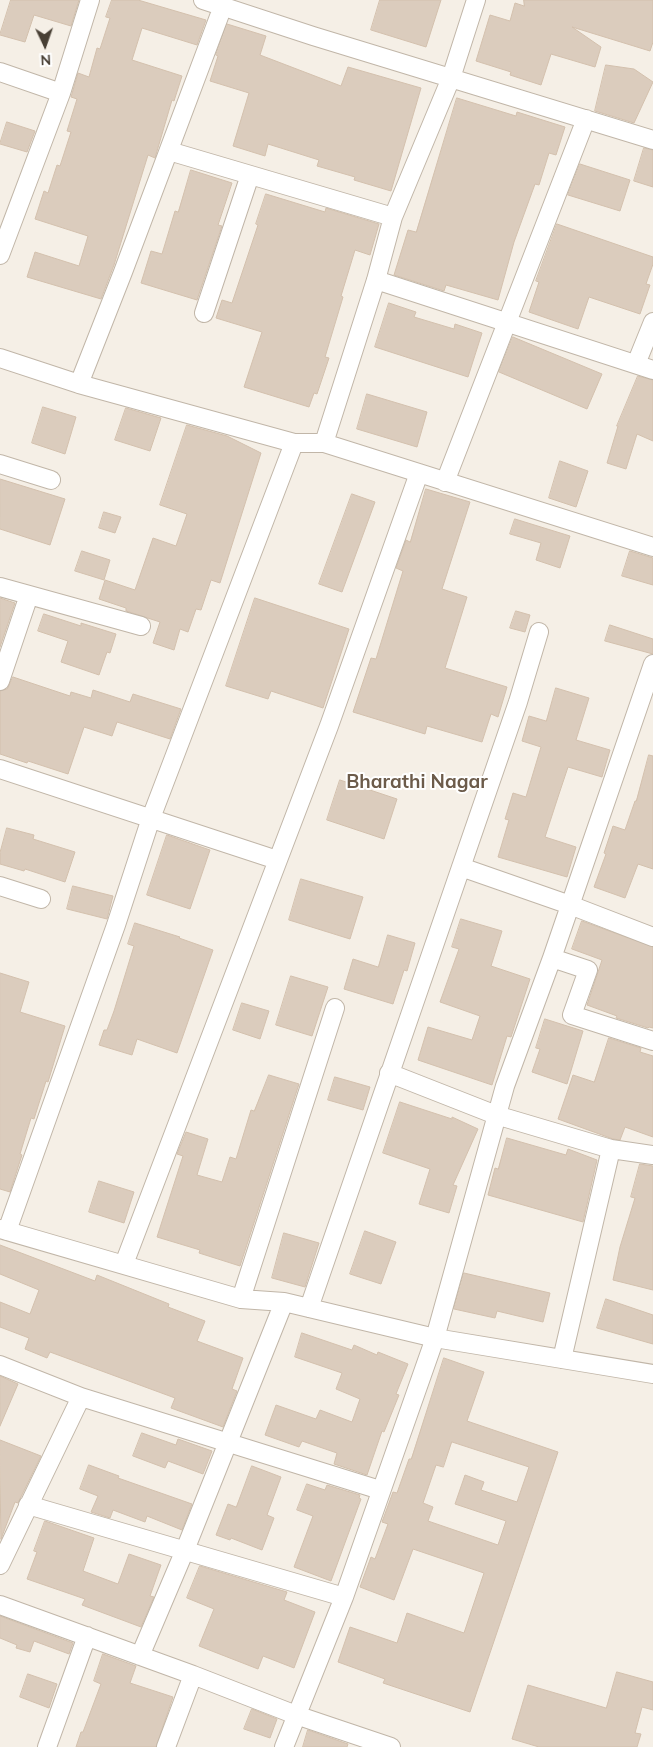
<!DOCTYPE html>
<html>
<head>
<meta charset="utf-8">
<style>
	body { margin:0 }
	#map { position:relative; width:653px; height:1747px; overflow:hidden; background:#f5efe6; font-family:Mulish,sans-serif }
	canvas { display:block }
	.north { position:absolute; left:20px; top:20px; width:50px; height:50px; -webkit-text-stroke:4px #fff; paint-order:stroke; rotate:177deg; font-size:14px; font-weight:700; line-height:20px; text-align:center; color:#483f34 }
	.north::after { content:''; display:block; margin:auto; width:18px; height:22px; background:#483f34; clip-path:polygon(50% 0,100% 100%,50% 72%,0 100%) }
</style>
</head>
<body>
<div id="map">
<canvas width="653" height="1747"></canvas>
<div class="north">N</div>
</div>
<script>
const context = document.querySelector('canvas').getContext('2d');
context.lineJoin = 'round';
function fillPath(path, color) { context.fillStyle = color; context.fill(path, 'evenodd'); }
function trace(path, color, width, dash) { context.strokeStyle = color; context.lineWidth = width; context.lineCap = dash ? 'butt' : 'round'; context.setLineDash(dash || []); context.stroke(path); }
function write(font, color, halo, rows, align = 'center') {
  context.font = font + ' Mulish,sans-serif'; context.lineWidth = 4; context.setLineDash([]); context.textBaseline = 'middle'; context.strokeStyle = halo; context.fillStyle = color; for (const [text, x, y, turn = 0] of rows) {
    context.save(); context.translate(x, y); context.rotate((+turn || 0) * Math.PI / 180); context.textAlign = isNaN(turn) ? turn : align; if (halo) context.strokeText(text, 0, 0); context.fillText(text, 0, 0); context.restore();
  }
}
const building = new Path2D(`
	M11 0H79L71 26 34 15 25 42 0 35Z
	M112 0H138L206 20 197 45 142 28 132 60 182 76 174 101 172 100 155 158 148 155 114 265 101 299 27 277 35 252 79 266 88 236 35 219 44 191 48 193 57 165 60 166 71 132 67 131 77 99 71 97 78 73 89 77 97 48 100 49 110 18 106 17Z
	M380 0H441L426 47 371 30Z
	M524 0H653V42L650 51 572 27 601 47 595 67 551 54 541 85 510 75 511 72 476 61 490 15 510 21 515 3 524 6Z
	M227 24 266 36 260 55 341 86 348 67 421 88 391 191 354 180 355 177 317 166 319 160 268 144 265 156 233 146 249 93 210 81 218 56 216 55Z
	M606 65 634 69 653 82 634 123 595 111Z
	M457 98 516 116 517 112 565 127 556 155 549 153 539 185 535 184 514 242 498 300 446 285 444 291 394 275 408 230 416 232Z
	M7 122 35 131 27 152 0 144Z
	M644 148 653 150V187L634 181Z
	M580 164 630 180 620 211 568 195Z
	M191 170 232 183 218 225 222 226 197 300 141 283 151 251 162 254 175 211 178 212Z
	M266 194 325 212 326 208 379 224 370 255 355 250 341 296 343 297 325 357 329 358 317 394 314 393 309 407 244 387 262 332 216 318 222 300 232 303 258 225 256 224Z
	M557 224 653 257V264L646 284 650 285 640 314 589 297 578 329 529 312 539 282 536 281Z
	M389 303 416 312 414 317 454 329 455 324 482 333 468 377 375 347Z
	M513 337 602 374 587 409 499 372Z
	M638 376 653 380V441L637 434 626 469 607 463 618 426H617Z
	M367 394 427 412 417 447 357 429Z
	M43 407 76 417 65 454 32 443Z
	M126 408 161 418 150 451 115 440Z
	M187 425 227 436 261 453 220 583 211 580 201 610 196 609 188 632 180 629 174 650 153 643 160 622 126 611V608L99 599 105 580 135 590 153 538 176 546 187 514 160 505Z
	M560 461 588 471 576 507 549 498Z
	M0 479 65 499 50 545 0 529Z
	M426 489 470 502 442 589 467 597 445 668 507 687 498 717 491 714 482 742 427 726 425 734 353 712 371 658 376 659 403 571 396 568 406 540 410 542Z
	M352 494 375 502 342 592 319 584Z
	M104 512 121 517 115 533 99 528Z
	M515 519 570 536 560 568 536 560 541 543 510 534Z
	M82 551 110 560 104 580 75 571Z
	M630 551 653 558V585L622 576Z
	M0 598 15 603 0 647Z
	M255 598 349 629 323 708 271 691 268 699 226 686Z
	M516 611 530 615 525 632 510 628Z
	M44 614 81 626V623L116 634 110 653 107 652 99 675 61 662 68 641 38 631Z
	M610 625 653 639V654L605 641Z
	M13 677 70 696 71 692 91 698 93 690 130 702 133 694 181 709 170 739 117 722 112 736 84 727 68 774 28 761 27 763 0 754V691L7 689Z
	M556 688 589 698 576 740 610 750 602 777 568 767 559 794 545 837 576 847 567 877 498 857 509 820 505 819 513 793 526 797 541 747 522 741 529 716 546 721Z
	M649 755 653 756V869L638 864 625 898 594 887 606 854 604 853 613 826 625 830 635 801H636Z
	M340 780 397 799 384 839 327 820Z
	M7 828 34 835 33 839 75 852 65 882 25 869 24 871 0 864V853Z
	M167 835 210 850 190 909 147 895Z
	M301 879 363 897 350 939 289 920Z
	M73 886 113 896 107 919 67 909Z
	M461 919 502 931 491 966 530 979 511 1037 507 1036 492 1085 418 1060 428 1027 472 1040 480 1016 440 1002 459 949 452 947Z
	M582 921 653 947V1028L649 1027 648 1028 616 1018 617 1016 587 1005 602 960 572 949Z
	M135 923 180 937 179 938 213 950 177 1053 137 1039 132 1055 99 1045 104 1030H107L114 1011 134 946 128 944Z
	M388 935 415 943 407 971 404 970 393 1004 344 989 353 959 378 967Z
	M0 973 29 982 20 1012 65 1026 48 1082 46 1081 34 1119 31 1118 20 1154 22 1155 10 1192 0 1189Z
	M291 976 328 987 312 1036 276 1025Z
	M242 1003 269 1011 260 1039 233 1030Z
	M545 1019 583 1031 567 1084 532 1072 540 1049 536 1048Z
	M609 1038 641 1048 640 1052 653 1056V1137L625 1127 620 1140 613 1139 558 1119 573 1075 594 1082Z
	M269 1075 299 1084 240 1266 199 1253 200 1250 157 1237 183 1156 177 1154 186 1132 208 1139 197 1175 222 1182 230 1157 236 1159 251 1110 254 1111Z
	M335 1077 370 1087 363 1110 328 1100Z
	M400 1102 452 1119V1117L478 1129 453 1185 457 1186 449 1213 419 1204 430 1169 383 1153Z
	M507 1138 566 1155 568 1149 597 1160 583 1222 488 1195 495 1168 498 1169Z
	M640 1164 653 1166V1290L613 1280 620 1247 635 1198 631 1197Z
	M99 1181 134 1192 124 1223 89 1212Z
	M365 1231 396 1242 381 1284 350 1274Z
	M284 1233 319 1243 305 1287 272 1278Z
	M0 1245 95 1281 97 1275 169 1304 168 1307 205 1321 197 1341 243 1358 232 1389 237 1391 223 1427 171 1408 175 1398 50 1352 47 1358 25 1349 29 1338 0 1327V1302L30 1314 39 1290 0 1274Z
	M464 1273 550 1293 543 1322 497 1311 495 1318 454 1309Z
	M606 1299 653 1315V1344L597 1328Z
	M302 1333 352 1350 354 1345 377 1355 378 1352 408 1364 396 1394 399 1395 384 1432 382 1431 367 1475 334 1464 337 1453 302 1441 299 1447 265 1435 276 1405 316 1419 320 1410 352 1422 360 1399 336 1389 342 1373 295 1357Z
	M444 1358 484 1372 467 1421 558 1452 470 1712 383 1683 385 1679 338 1662 350 1627 397 1643 407 1613 464 1633 484 1573 413 1549 394 1600 360 1587 371 1557 375 1559 388 1524 382 1522 393 1492 397 1493 409 1459H411ZM452 1442 529 1467 517 1502 481 1490 484 1482 465 1475 455 1504 506 1521 498 1545 428 1521 433 1507 423 1503 436 1465 443 1467Z
	M0 1376 18 1384 0 1426Z
	M142 1433 176 1445 178 1439 212 1451 203 1474 168 1461 165 1468 133 1456Z
	M0 1440 41 1456 18 1503 15 1502 1 1539Z
	M89 1465 119 1476 118 1478 192 1504 182 1530 147 1516 145 1522 113 1510 110 1518 91 1512 98 1496 80 1489Z
	M252 1466 281 1477 267 1515 274 1518 262 1550 231 1538 230 1540 216 1535 228 1504 236 1507Z
	M307 1484 325 1490 327 1485 360 1495 359 1498 361 1499 331 1581 294 1567 313 1516 297 1510Z
	M45 1521 94 1538 83 1571 118 1584 129 1554 161 1565 150 1596 154 1597 141 1627 82 1605 85 1599 27 1579 37 1552 34 1551Z
	M200 1566 287 1592 284 1600 315 1612 294 1668 263 1656 258 1669 199 1646 214 1609 187 1598Z
	M0 1616 73 1643 69 1654 34 1641 30 1652 16 1648 17 1645 0 1638Z
	M103 1654 136 1666 130 1683 173 1697 156 1747H76L81 1732H83L101 1684 94 1681Z
	M617 1672 653 1682V1710L642 1707 635 1733 641 1734 637 1747H539L512 1739 528 1685 606 1708Z
	M28 1674 57 1684 49 1708 20 1697Z
	M252 1709 277 1719 270 1738 244 1729Z
	M308 1730 348 1744 347 1747H303Z`);
fillPath(building, '#dbccbd');
trace(building, '#d3c0ad', 1);
const minor = new Path2D(`
	M203 0 313 36 653 140
	M0 72 61 93
	M169 151 393 217
	M0 255 61 93 90 0
	M376 280 653 370
	M204 313 250 175
	M0 358 79 384 294 443H324L653 547
	M636 364 653 322
	M79 384 123 272 223 6
	M324 443 376 280 393 217 451 78 476 0
	M0 464 51 480
	M445 482 586 119
	M0 587 141 626
	M0 681 29 595
	M0 769 277 860
	M461 867 570 905 653 937
	M0 886 41 899
	M552 958 588 970 572 1015 653 1041
	M389 1073 496 1115 611 1149 653 1155
	M0 1229 241 1299 284 1302 435 1338 653 1374
	M7 1231 116 925 151 818 294 443
	M124 1264 329 726 419 473
	M241 1299 335 1008
	M309 1308 518 702 539 632
	M562 1359 611 1149
	M0 1365 81 1397 380 1490
	M28 1505 344 1597
	M0 1565 81 1397
	M0 1605 193 1675 296 1715 391 1747
	M140 1656 185 1550 284 1302
	M47 1747 87 1636
	M166 1747 193 1675
	M284 1747 344 1597 435 1338 505 1086 552 958 653 664`);
trace(minor, '#c1b6a8', 20);
trace(minor, '#fff', 18);
write('bold 19px', '#6c5b4a', '#fff', [
	["Bharathi Nagar",417,782]
]);
</script>
</body>
</html>
